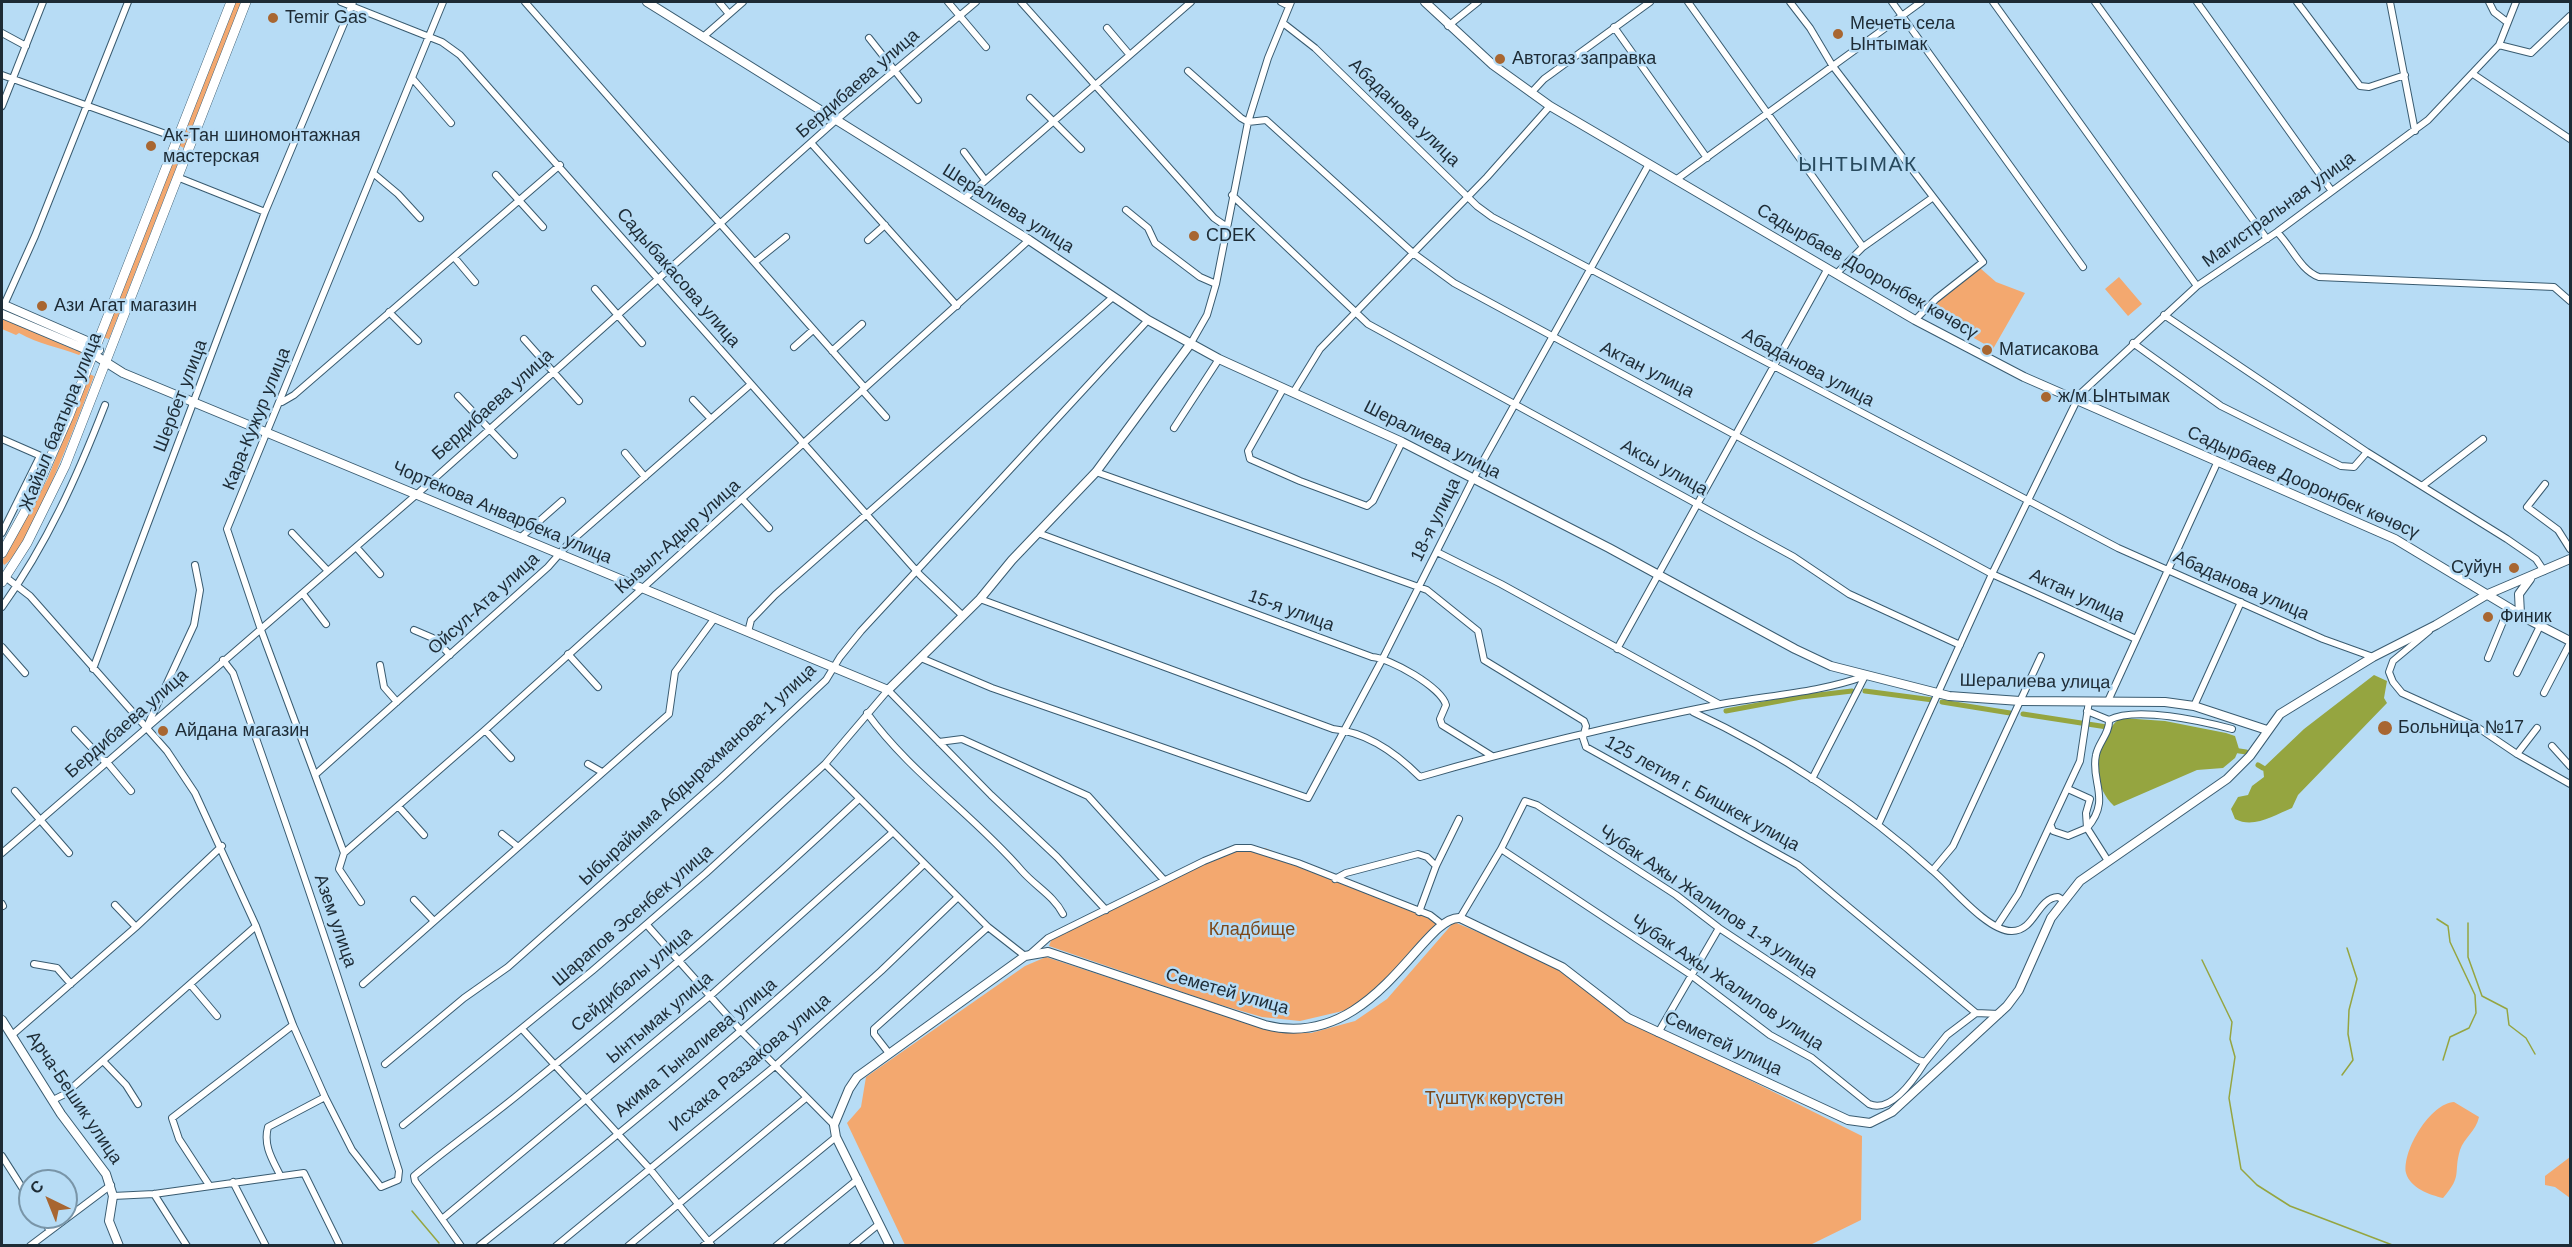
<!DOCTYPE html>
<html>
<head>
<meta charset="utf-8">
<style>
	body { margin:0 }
	#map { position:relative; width:2572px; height:1247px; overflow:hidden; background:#b7dcf5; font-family:Helvetica,sans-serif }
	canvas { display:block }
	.frame { position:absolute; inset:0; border:3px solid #1d2b35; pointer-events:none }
	.north { position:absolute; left:18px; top:1169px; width:60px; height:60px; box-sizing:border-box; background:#b7dcf5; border:2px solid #7995a8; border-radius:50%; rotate:317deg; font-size:16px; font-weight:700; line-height:24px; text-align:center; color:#1d2b35 }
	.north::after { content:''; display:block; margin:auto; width:21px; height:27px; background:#a86631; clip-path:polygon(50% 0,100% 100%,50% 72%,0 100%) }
</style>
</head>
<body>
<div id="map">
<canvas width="2572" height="1247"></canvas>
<div class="frame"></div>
<div class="north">С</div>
</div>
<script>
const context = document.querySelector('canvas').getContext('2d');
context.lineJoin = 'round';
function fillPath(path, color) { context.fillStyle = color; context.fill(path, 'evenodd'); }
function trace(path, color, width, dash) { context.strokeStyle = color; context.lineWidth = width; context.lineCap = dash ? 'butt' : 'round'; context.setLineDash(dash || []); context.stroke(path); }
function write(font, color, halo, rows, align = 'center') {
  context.font = font + ' Helvetica,sans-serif'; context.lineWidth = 5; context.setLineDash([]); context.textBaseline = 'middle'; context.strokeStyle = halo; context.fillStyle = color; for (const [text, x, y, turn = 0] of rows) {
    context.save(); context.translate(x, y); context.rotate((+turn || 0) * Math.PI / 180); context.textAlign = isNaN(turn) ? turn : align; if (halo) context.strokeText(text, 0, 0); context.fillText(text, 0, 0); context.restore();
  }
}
fillPath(new Path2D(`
	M235 2H242L184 148 178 145Z
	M177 148 183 151 109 339 102 337Z
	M1980 268 1996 282 2025 293 1993 349 1927 311Z
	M2119 277 2142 304 2128 316 2105 289Z
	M2 318 73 349 82 352 79 355C59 347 38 344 19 333L16 335 2 329Z
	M89 374 94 376C82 408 28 553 4 565L2 561 48 478Z
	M1265 848 1426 913 1439 922 1375 993 1347 1010 1300 1021 1262 1017 1214 1003 1049 946 1052 938 1233 849Z
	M1454 922 1578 974 1635 1023 1862 1136 1861 1220 1808 1246 905 1245 847 1123 861 1107 866 1077 1025 966 1046 957 1268 1030 1311 1033 1355 1021 1387 999Z
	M2454 1102 2479 1117C2476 1131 2464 1138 2460 1150 2453 1174 2463 1175 2443 1198 2430 1195 2410 1188 2406 1173 2402 1150 2431 1103 2454 1102Z
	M2570 1157V1198L2555 1187 2545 1185V1176Z`), '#f3a86f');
fillPath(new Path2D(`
	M2374 675 2387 681 2384 698 2387 703 2298 795 2292 808C2274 815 2254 829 2235 819L2231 809 2238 797 2248 795 2252 786 2264 777 2263 768 2304 729Z
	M2122 718 2165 721 2226 733 2235 736 2239 749 2235 758 2223 768 2197 770 2114 806C2094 787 2094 758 2107 735 2112 727 2113 722 2122 718Z`), '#95a540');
trace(new Path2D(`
	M2437 919 2448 926 2450 942 2475 995 2476 1013 2469 1028 2450 1037 2443 1060
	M2468 923V957L2482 996 2507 1009 2509 1025 2526 1038 2535 1054
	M2202 960 2232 1022 2230 1039 2235 1057 2229 1098 2241 1169 2257 1185 2290 1206 2395 1246
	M2342 1075 2353 1060 2348 1034 2349 1010 2357 979 2347 948
	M412 1211 439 1243`), '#95a540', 1.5);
trace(new Path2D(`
	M1865 691 1933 700
	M1942 702 2010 713
	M1726 711 1801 697 1852 691
	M2023 714 2107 727
	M2233 750 2246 752
	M2258 765 2263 768`), '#95a540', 5);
const street = new Path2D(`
	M341 2 442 42 460 55 920 575 963 616
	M525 2 865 388
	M719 2 729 14
	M948 2 986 47
	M1021 2 1214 218 1227 227
	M1281 2 1289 6
	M1688 2 1863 247
	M1790 2 1810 28 1832 65 1983 262 1936 299 1915 320
	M1892 2 2083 267
	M1993 2 2197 286
	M2095 2 2267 239
	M2197 2 2331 190
	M2297 2 2360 86 2369 87 2405 75
	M2390 2 2415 131
	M2489 2 2494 12 2507 22
	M1283 23 1315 48 1477 206 1492 217 2118 548 2323 639 2373 657
	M1448 26 1478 2
	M1614 27 1707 158
	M1107 28 1129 54
	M2 33 26 46
	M703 37 743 2
	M869 38 918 100
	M2499 45 2531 53 2570 16
	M1188 71 1241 118 1248 122 1266 120 1413 253 1454 283 1992 574 2136 639
	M2473 74 2570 139
	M2 75 177 138
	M412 78 451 123
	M1531 93 1544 79 1650 2
	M1030 98 1081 149
	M2 106 43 2
	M812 144 957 306
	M964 152 985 180
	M373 173 398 194 420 218
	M496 175 543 227
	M177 177 265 212
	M1677 179 1921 2
	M1232 195 1368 324 1794 557 1849 594 1960 645
	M964 199 1191 2
	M1126 210 1148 228 1155 243 1200 277 1216 284
	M2277 232C2292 247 2300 270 2319 277L2554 287 2570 301
	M868 240 885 225
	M454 257 475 282
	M755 262 786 237
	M1836 274 1863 247 1932 198
	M595 289 642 343
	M4 305 35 236 128 2
	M389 312 418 341
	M2164 315 2367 452 2507 539 2536 559 2544 571
	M524 339 579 401
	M1191 343 1207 315 1216 284 1248 122 1268 58 1291 2
	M2133 343 2221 406 2341 466 2354 467 2367 452
	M794 347 813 330
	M832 351 862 324
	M1283 389 1248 451 1250 459 1300 481 1367 506 1373 501 1402 442
	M862 390 886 417
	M1293 393 1320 349 1487 177 1550 106
	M458 396 514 455
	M693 400 711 419
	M282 402 294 395 560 165
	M1174 428 1219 359
	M2 439 50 460
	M625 453 645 477
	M1096 472 1427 590 1478 631 1484 660 1584 721 1586 726 1583 738 1586 747 1798 865 1976 1013 1999 1014
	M2545 484 2527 507 2558 530 2570 549
	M2422 486 2483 439
	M742 499 769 528
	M2 533 40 456
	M292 533 328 571
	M1038 533 1372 657C1390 658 1441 687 1446 705L1440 719 1442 725 1492 756
	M520 538 562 501
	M356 547 380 574
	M1437 552 1501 584 1719 704
	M4 576 30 596 167 751 195 793 256 926 293 1025 325 1097 352 1150 381 1187 398 1180 399 1171 392 1149C344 989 289 831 233 673L223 660
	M303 594 326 624
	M980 599 1333 729C1366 732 1397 754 1420 777 1519 748 1620 724 1721 704 1770 695 1818 693 1865 676
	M2 607C47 544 77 477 105 405
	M414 630 435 639 450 655
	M2429 631 2393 661 2389 672 2393 682 2402 693 2477 727 2517 754 2570 784
	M748 632 751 620 775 595 1113 297
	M2 647 25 673
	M1617 649 1827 270
	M568 654 598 687
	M921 658 992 688 1308 798 1383 658 1473 479 1649 164
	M2488 658 2509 607
	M380 665 384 687 397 702
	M93 669 265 212 353 2
	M2517 673 2540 626
	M2544 693 2570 643
	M2108 701 2217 463
	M2194 706 2241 602
	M2087 711 2109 720C2136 706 2202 721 2232 729
	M1693 712C1777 751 1865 809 1933 871 1951 886 1988 932 2012 931 2035 931 2037 898 2058 897L2063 900
	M867 713C910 773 974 815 1022 871 1035 886 1054 896 1063 914
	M149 722 194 625 200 590 195 565
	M75 730 105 762
	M485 730 511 758
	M939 742 962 739 1088 796 1164 880
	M2552 746 2570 766
	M2517 754 2537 728
	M106 761 131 791
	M588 764 602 772
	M825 764 988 927 1025 956
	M316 774 548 567 569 543 751 384
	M1812 779 1865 676
	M15 791 69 853
	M398 806 424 835
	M1878 825 1992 574 2080 394 2197 286 2277 232 2428 120 2499 45 2516 2
	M2051 826 2053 831 2068 836 2087 828 2086 813 2090 799 2068 789
	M502 834 517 846
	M1501 849 1691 975 1770 1035 1812 1058 1869 1104C1891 1114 1915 1078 1925 1062
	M2 853 416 495 835 121 976 2
	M344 853 485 730 1029 240
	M344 853 261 630 227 529 443 2
	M344 853 339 869 361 902
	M2108 861 2087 828C2112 799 2090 782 2096 755 2098 743 2110 733 2109 720
	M1933 870 1953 846 2041 656
	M1335 879 1346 873 1418 854 1427 857 1436 866
	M414 900 433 920
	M2 904 3 906
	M115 905 136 927
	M1419 912 1436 866 1459 819
	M1460 918 1501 849 1525 801 1537 805 1676 895 1719 928 1918 1060 1925 1062 1947 1035 1976 1013
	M647 925 742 1032 834 1125
	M1997 926 2018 894 2080 761 2089 701
	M1030 954 1048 938 1204 861 1236 848H1251L1298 863 1430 915 1439 922
	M34 964 57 968 71 984
	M190 984 217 1016
	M363 984 669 714 675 672 714 619
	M522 1029 649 1168 712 1246
	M1658 1033 1719 928
	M12 1035 136 927 222 846
	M888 1052 874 1034V1029L988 927
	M103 1061 126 1085 138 1104
	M385 1064 464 998 508 967 720 779 826 680 840 657 861 631 1148 320
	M53 1100 65 1094 256 926
	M403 1125 592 971 706 873 825 764 888 690 991 795 1057 857 1106 910
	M2 1156 30 1200
	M280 1175C272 1159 263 1145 268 1127L325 1097
	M233 1182 266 1246
	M209 1185 179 1139 172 1118 293 1025
	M154 1194 187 1246
	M113 1196 154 1194 304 1173 340 1246
	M41 1217 49 1229
	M442 1219 710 996 892 833
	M30 1246 111 1185
	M461 1246 415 1181 414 1176C450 1146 489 1119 525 1089 640 996 752 900 859 799
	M479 1246C633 1124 783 1000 924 864
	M556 1246 775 1066 881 971 958 897
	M628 1246 806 1098
	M703 1246 836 1137
	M776 1246 858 1179
	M852 1246 879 1224`);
const secondary = new Path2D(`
	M647 2 1029 240 1148 320 1219 359 1402 442 1609 548 1795 649 1831 666 1949 696 2020 701 2165 702 2194 706 2267 730
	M1425 2 1493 65 1550 106 1915 320 2024 377 2395 539 2531 621 2570 641
	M2 304 96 345 99 350
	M2 314 85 349 123 373 888 690 980 599 1012 560 1096 472 1191 343
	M2520 614 2519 594 2530 579
	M2 1020 61 1114 106 1174 113 1196 109 1221 119 1246
	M890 1246 836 1137 834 1125 849 1089 857 1077 1025 956 1048 952 1265 1025C1374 1053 1422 915 1460 918L1562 967 1628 1018 1848 1120 1870 1123 1892 1112 2007 1006 2019 990 2051 918 2080 881 2227 779 2250 756 2280 714 2373 657 2436 625 2488 594 2570 559`);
const primary = new Path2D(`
	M2 553 33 497 68 418 231 2
	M2 582 27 543 65 466 246 2`);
trace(street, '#395b70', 8);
trace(secondary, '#395b70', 10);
trace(primary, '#395b70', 10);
trace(street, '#fff', 6);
trace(secondary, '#fff', 8);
trace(primary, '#fff', 9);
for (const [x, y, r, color] of [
	[273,18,6,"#a86631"],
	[1838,34,6,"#a86631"],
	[1500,59,6,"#a86631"],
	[151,146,6,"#a86631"],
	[1194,236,6,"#a86631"],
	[42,306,6,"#a86631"],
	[1987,350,6,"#a86631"],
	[2046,397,6,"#a86631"],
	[2514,568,6,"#a86631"],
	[2488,617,6,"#a86631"],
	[2385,728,8,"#a86631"],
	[163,731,6,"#a86631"]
]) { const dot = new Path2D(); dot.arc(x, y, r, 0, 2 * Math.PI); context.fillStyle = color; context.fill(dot); trace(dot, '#b7dcf5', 2); }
write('18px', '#1d2b35', '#b7dcf5', [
	["Temir Gas",285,18],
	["Мечеть села",1850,24],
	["Ынтымак",1850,45],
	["Автогаз заправка",1512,59],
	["Ак-Тан шиномонтажная",163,136],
	["мастерская",163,157],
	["CDEK",1206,236],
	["Ази Агат магазин",54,306],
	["Матисакова",1999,350],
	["ж/м Ынтымак",2058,397],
	["Суйун",2502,568,"right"],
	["Финик",2500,617],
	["Больница №17",2398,728],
	["Айдана магазин",175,731]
], 'left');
write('18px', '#1d2b35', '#b7dcf5', [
	["Бердибаева улица",858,84,-41],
	["Абаданова улица",1404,113,44],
	["Шералиева улица",1008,209,32],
	["Магистральная улица",2279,210,-36],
	["Садырбаев Дооронбек көчөсү",1867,272,30],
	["Садыбакасова улица",678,278,49],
	["Абаданова улица",1808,368,28],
	["Актан улица",1647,370,27],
	["Шербет улица",181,396,-69],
	["Бердибаева улица",493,405,-42],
	["Кара-Кужур улица",257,419,-68],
	["Жайыл баатыра улица",61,422,-68],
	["Шералиева улица",1432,440,27],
	["Аксы улица",1664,468,29],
	["Садырбаев Дооронбек көчөсү",2303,483,24],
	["Чортекова Анварбека улица",502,513,23],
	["18-я улица",1436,520,-64],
	["Кызыл-Адыр улица",678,537,-42],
	["Абаданова улица",2241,586,24],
	["Актан улица",2077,596,25],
	["Ойсул-Ата улица",484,604,-42],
	["15-я улица",1291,611,20],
	["Шералиева улица",2035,682,1],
	["Бердибаева улица",127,724,-41],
	["Ыбырайыма Абдырахманова-1 улица",698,775,-43],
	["125 летия г. Бишкек улица",1702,794,29],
	["Чубак Ажы Жалилов 1-я улица",1708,902,34],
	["Шарапов Эсенбек улица",633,916,-41],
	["Азем улица",335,921,71],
	["Сейдибалы улица",632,980,-40],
	["Чубак Ажы Жалилов улица",1727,983,34],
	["Семетей улица",1227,992,16],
	["Ынтымак улица",660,1018,-40],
	["Семетей улица",1723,1044,25],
	["Акима Тыналиева улица",696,1048,-40],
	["Исхака Раззакова улица",750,1063,-40],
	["Арча-Бешик улица",74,1098,56]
]);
write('18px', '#7d4819', '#b7dcf5', [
	["Кладбище",1252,930],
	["Түштүк көрүстөн",1494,1099]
]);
context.letterSpacing = '1.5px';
write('21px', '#284a5e', '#b7dcf5', [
	["ЫНТЫМАК",1858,165]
]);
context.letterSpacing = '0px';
</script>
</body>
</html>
